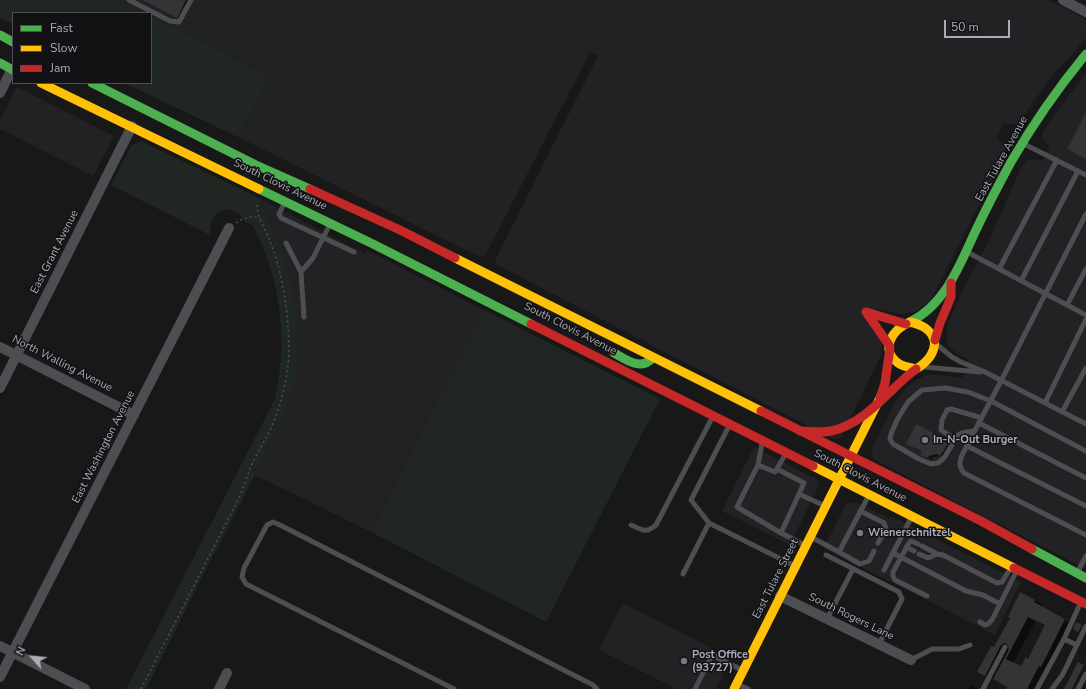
<!DOCTYPE html>
<html>
<head>
<meta charset="utf-8">
<style>
	body { margin:0 }
	#map { position:relative; width:1086px; height:689px; overflow:hidden; background:#181818; font-family:"Nunito Sans",sans-serif }
	canvas { display:block }
	.legend { position:absolute; left:12px; top:12px; width:140px; height:72px; box-sizing:border-box; background:#121214; border:1px solid #4f5056; margin:0; padding:5px 7px; list-style:none; font-size:12px; color:#aaacb8 }
	.legend li { display:flex; align-items:center; gap:8px; height:20px }
	.legend b { width:20px; border:1px solid #4f5056 }
	.north { position:absolute; left:12px; top:637px; width:40px; height:40px; -webkit-text-stroke:3px #121214; paint-order:stroke; rotate:297deg; font-size:11px; font-weight:700; line-height:16px; text-align:center; color:#aaacb8 }
	.north::after { content:''; display:block; margin:auto; width:14px; height:18px; background:#aaacb8; clip-path:polygon(50% 0,100% 100%,50% 72%,0 100%) }
	.scale { position:absolute; left:944px; top:20px; width:66px; height:18px; box-sizing:border-box; border:2px solid #aaacb8; border-top:0; padding-left:5px; font-size:12px; line-height:14px; white-space:nowrap; color:#aaacb8; -webkit-text-stroke:3px #121214; paint-order:stroke }
</style>
</head>
<body>
<div id="map">
<canvas width="1086" height="689"></canvas>
<ul class="legend">
<li><b style="height:5px;background:#4caf50"></b>Fast</li>
<li><b style="height:5px;background:#ffc107"></b>Slow</li>
<li><b style="height:5px;background:#c62828"></b>Jam</li>
</ul>
<div class="north">N</div>
<div class="scale">50 m</div>
</div>
<script>
const context = document.querySelector('canvas').getContext('2d');
context.lineJoin = 'round';
function fillPath(path, color) { context.fillStyle = color; context.fill(path, 'evenodd'); }
function trace(path, color, width, dash) { context.strokeStyle = color; context.lineWidth = width; context.lineCap = dash ? 'butt' : 'round'; context.setLineDash(dash || []); context.stroke(path); }
function write(font, color, halo, rows, align = 'center') {
  context.font = font + ' "Nunito Sans",sans-serif'; context.lineWidth = 3; context.setLineDash([]); context.textBaseline = 'middle'; context.strokeStyle = halo; context.fillStyle = color; for (const [text, x, y, turn = 0] of rows) {
    context.save(); context.translate(x, y); context.rotate((+turn || 0) * Math.PI / 180); context.textAlign = isNaN(turn) ? turn : align; if (halo) context.strokeText(text, 0, 0); context.fillText(text, 0, 0); context.restore();
  }
}
fillPath(new Path2D(`
	M120 0H1048L1086 19V37L1071 56 1054 73 1020 121 1017 125 1003 123 997 138 1006 147 1005 153 939 285 929 302 915 312 900 314 877 309 882 343 880 358 841 437 833 439 497 265 495 260 598 56 590 52 485 256H478L238 137 270 76 151 16V13H146Z
	M1086 72V569L873 459 872 449 897 399 905 388 915 381 928 374 963 378 968 359 956 353 947 344V327L956 304 992 234 1021 167 1028 159 1043 160 1050 146 1045 142 1042 136 1044 130Z
	M17 87 114 136 93 176 0 129V121Z
	M261 199 365 254 367 250 484 310 371 532 253 474 290 401 296 373 297 353 295 306 287 267 281 249 269 221Z
	M754 447 818 480 819 485 790 545 722 511Z
	M855 502 888 518 893 517 1021 582 995 635 824 548 846 504Z
	M623 603 731 658 716 689H677L599 650Z`), '#222224');
fillPath(new Path2D(`
	M0 0H120L146 13H13V24L0 18Z
	M151 16 270 76 238 137 124 83H151Z
	M141 141 261 199C267 222 281 243 287 267 298 307 303 361 290 400 288 408 283 415 280 422 271 440 262 457 253 474L255 475 194 593 146 689H126L275 399C288 340 281 279 253 226L249 223 245 222C240 213 232 208 222 210 211 216 210 224 210 235L111 185 131 146Z
	M484 310 660 399 546 622 371 532Z`), '#202722');
fillPath(new Path2D(`
	M145 0H193L182 20Z
	M935 435 939 437 938 440 951 447 944 458 940 456 933 457 932 460 925 457Z
	M1035 600 1042 604 1040 607 1071 624 1036 689H1007L1008 687 985 675 995 649ZM1036 620 1046 625 1028 660 1022 668 1013 663Z
	M1078 663 1084 666 1073 689H1069Z
	M971 685 978 689H970Z`), '#0007');
fillPath(new Path2D(`
	M143 0H186L177 18Z
	M1086 112V159L1067 149Z
	M916 424 935 434V437L948 444 940 456 936 454 929 456 928 458 920 455 922 451 906 444Z
	M1020 592 1035 600 1034 602 1065 619 1041 667 1039 666 1027 689H1006L1007 687 993 679 1009 649 1007 644 1004 643 1001 645 985 676 977 672 991 646 994 647 1010 618 1008 617ZM1028 617 1045 625 1028 659 1026 657 1021 666 1006 659Z
	M1076 622 1082 625 1078 632 1073 629Z
	M1078 662 1084 665 1072 689H1064Z`), '#343436');
trace(new Path2D(`
	M236 223C243 218 251 215 260 218
	M141 689 239 498C244 487 247 477 251 466 257 453 265 441 271 428 282 403 289 374 289 346 288 310 283 275 270 241 266 231 254 212 258 202`), '#4f4f53', 1.5, [2, 3]);
trace(new Path2D(`
	M129 0 170 21 179 22 191 0
	M1024 144 1086 175
	M284 204 279 214 281 218 354 252
	M1086 214 1001 381 962 455C959 463 959 467 964 473L1086 535
	M286 243 301 272
	M967 252 1086 315
	M999 269 1057 160
	M1021 281 1078 171
	M1067 305 1086 269
	M304 317 301 272 313 258 329 226
	M936 344 952 357 961 362 985 372 1086 424
	M924 367 980 372
	M1045 403 1086 319
	M1062 412 1086 368
	M979 423 1086 478
	M729 426 691 500 709 523 795 566
	M974 431 962 433 958 435 944 458 938 463 931 464 919 459 893 444 890 439 891 434 897 420 908 402 922 390 945 388 968 392 991 401 1086 451
	M955 439 941 430 942 420 947 410 951 409 982 418
	M762 443 758 465 775 472 785 455
	M967 446 1086 506
	M758 465 737 507 781 533
	M777 469 804 483 799 494
	M860 511 884 523 886 529 878 543
	M631 525C643 530 645 534 656 525L712 418
	M811 537 839 552 868 497
	M918 544 911 541 909 543 893 572V576L895 580 927 596
	M805 545 781 533 799 494 825 506
	M922 546 937 554 943 555 997 583 1002 582 1010 569
	M906 547 914 551
	M839 552 860 564 869 561 874 551
	M893 553 966 591 983 595 1000 604
	M919 554 928 558 937 554
	M826 555 899 592 902 599 879 644
	M884 570 911 518
	M1078 571 1086 556
	M683 574 709 523
	M827 619 853 569
	M980 622 985 625 988 624 992 620 1016 572
	M1064 639 1077 645
	M911 660 932 649H959L970 645
	M737 684 748 689
	M454 689 246 584 242 577 244 568 267 525 273 522 280 525 593 685 597 689
	M695 689 712 655 742 670
	M983 689 1005 647
	M1037 689 1064 639 1080 604
	M1052 689 1063 674 1086 626
	M1078 689 1086 674`), '#4e4e52', 5);
trace(new Path2D(`
	M1063 0 1086 12
	M0 93 12 69
	M0 347 134 415
	M0 388 132 126
	M780 596 911 660
	M0 646 85 689
	M0 677 229 228
	M219 689 227 673`), '#4e4e52', 10);
trace(new Path2D(`
	M0 35 13 42
	M0 63 13 70
	M92 83 256 165 310 189
	M259 189 375 245 531 324
	M910 322C946 304 960 264 976 230 987 207 999 184 1011 162 1033 124 1058 88 1086 54
	M614 353C627 360 640 371 653 358
	M1032 549 1086 578`), '#4caf50', 9);
trace(new Path2D(`
	M41 83 259 189
	M455 258 761 411
	M910 322C941 329 942 353 916 369 910 367 903 367 898 363 879 349 893 329 910 322Z
	M813 466 1014 568
	M734 689 880 398`), '#ffc107', 9);
trace(new Path2D(`
	M310 189 400 230 455 258
	M531 324 813 466
	M935 340 940 323 951 297V283
	M889 345 866 312 906 324
	M880 398 885 383 890 348
	M761 411 981 521 1032 549
	M800 431C810 431 822 433 831 431 866 424 889 389 916 369
	M1014 568 1086 604`), '#c62828', 9);
for (const [x, y, r, color] of [
	[925,440,4,"#777880"],
	[860,533,4,"#777880"],
	[684,661,4,"#777880"]
]) { const dot = new Path2D(); dot.arc(x, y, r, 0, 2 * Math.PI); context.fillStyle = color; context.fill(dot); trace(dot, '#121214', 1.5); }
write('11px', '#aaacb8', '#121214', [
	["East Tulare Avenue",1002,159,-61],
	["South Clovis Avenue",280,185,26],
	["East Grant Avenue",55,252,-63],
	["South Clovis Avenue",570,329,27],
	["North Walling Avenue",62,364,27],
	["East Washington Avenue",104,447,-63],
	["South Clovis Avenue",860,476,27],
	["East Tulare Street",776,579,-63],
	["South Rogers Lane",851,617,26]
]);
write('bold 11px', '#aaacb8', '#121214', [
	["In-N-Out Burger",933,440],
	["Wienerschnitzel",868,533],
	["Post Office",692,655],
	["(93727)",692,668]
], 'left');
</script>
</body>
</html>
